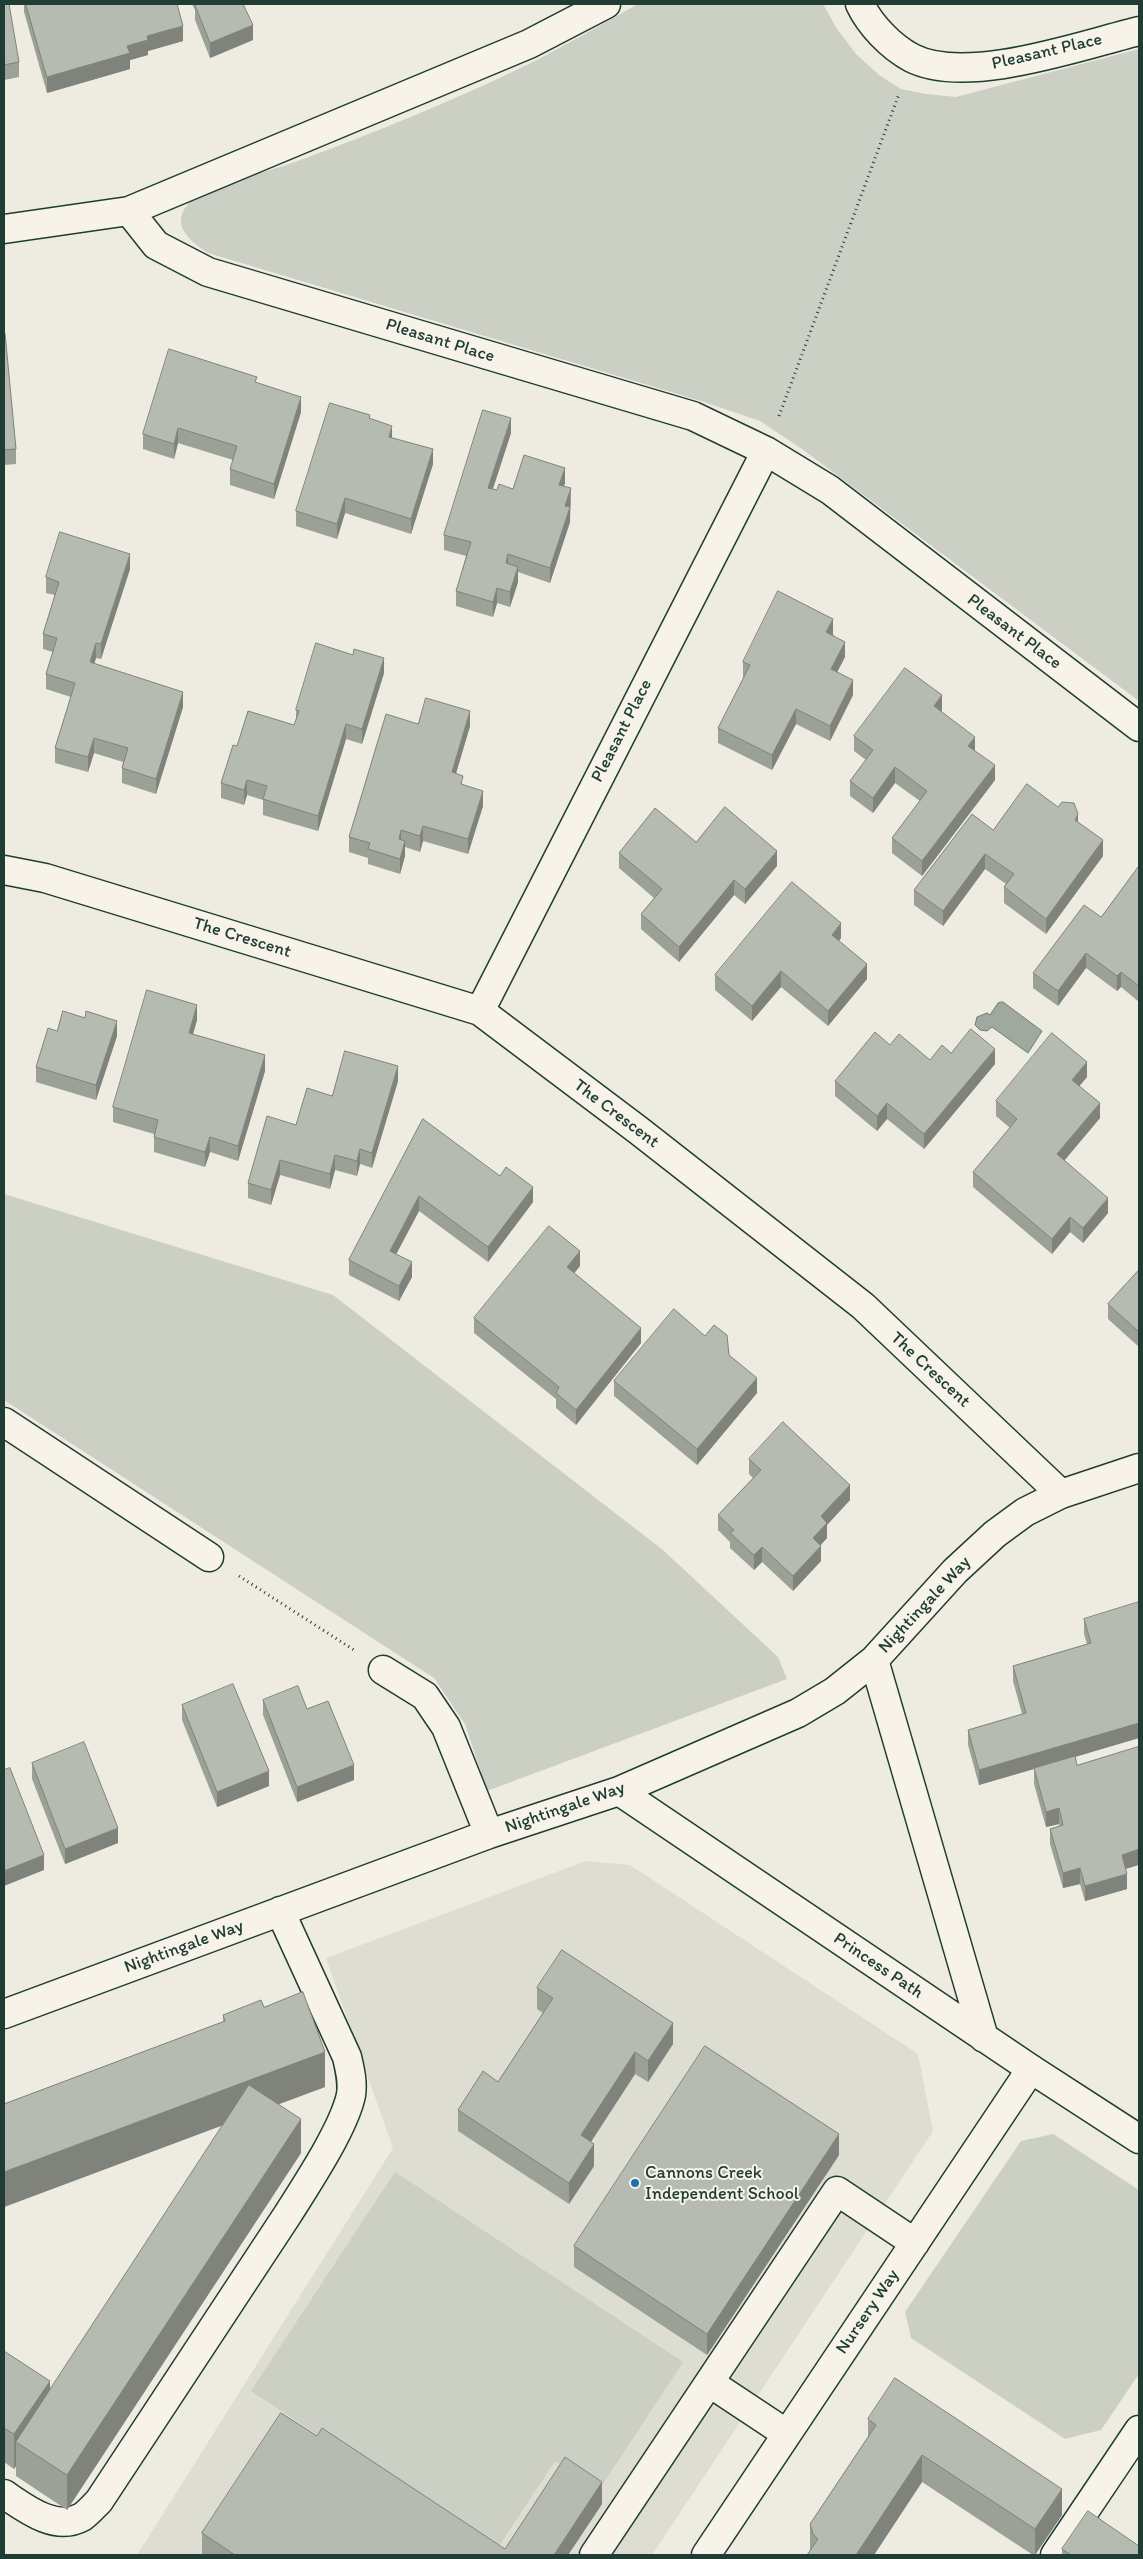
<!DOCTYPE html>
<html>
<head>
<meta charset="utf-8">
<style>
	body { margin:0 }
	#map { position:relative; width:1143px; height:2559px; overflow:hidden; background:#eeece1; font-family:Itim,sans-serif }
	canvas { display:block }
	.frame { position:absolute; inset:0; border:5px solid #1f3d34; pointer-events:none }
</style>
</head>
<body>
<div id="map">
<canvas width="1143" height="2559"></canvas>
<div class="frame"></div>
</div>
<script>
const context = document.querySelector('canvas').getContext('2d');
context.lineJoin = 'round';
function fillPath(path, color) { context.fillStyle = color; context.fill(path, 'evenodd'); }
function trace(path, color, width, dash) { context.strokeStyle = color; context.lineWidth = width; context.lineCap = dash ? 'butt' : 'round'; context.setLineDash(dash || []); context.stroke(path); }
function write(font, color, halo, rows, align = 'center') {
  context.font = font + ' Itim,sans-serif'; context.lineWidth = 4; context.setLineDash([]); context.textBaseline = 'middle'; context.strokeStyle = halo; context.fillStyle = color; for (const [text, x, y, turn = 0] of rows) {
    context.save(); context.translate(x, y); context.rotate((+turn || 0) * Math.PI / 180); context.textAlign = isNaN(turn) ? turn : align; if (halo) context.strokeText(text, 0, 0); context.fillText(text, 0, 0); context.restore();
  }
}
fillPath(new Path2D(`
	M586 1861 630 1865 918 2054 933 2131 652 2555H137L393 2148 326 1958Z`), '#ddddd2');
fillPath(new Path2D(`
	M638 4H823L837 29 856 54 879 75 901 89 926 94 956 97 1139 49V701L802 449 760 421 701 401 208 253C193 243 172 228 185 208 201 184 267 173 295 162 374 133 453 101 529 64 566 45 602 24 638 4Z
	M4 1194 333 1295 663 1550 778 1657 787 1679 487 1791 465 1724 434 1678 4 1400Z
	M1053 2134 1139 2190V2374L1101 2430 1065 2439 911 2338 905 2312 1021 2141Z
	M395 2172 683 2362 599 2490 555 2461 495 2552 251 2391Z`), '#cccfc4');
const water = new Path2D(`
	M1003 1002 1042 1031 1028 1053 992 1027 987 1031 980 1030 975 1025 977 1017 987 1013 990 1015 998 1003Z`);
fillPath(water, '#9fa99f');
trace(water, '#6c7e74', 1);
const minor = new Path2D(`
	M860 4C870 25 891 47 912 58 967 86 1082 45 1139 31
	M129 211 156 245 208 272 693 416 766 451 830 490 1139 727
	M4 229 129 211 529 44 606 4
	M4 870 45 878 480 1011 638 1130 863 1306 1061 1494
	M480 1011 766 451
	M4 1422 209 1557
	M874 1660 984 2038
	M383 1670 425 1696 446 1727 489 1834
	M619 1791 1031 2069 1139 2139
	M4 2014 489 1834 619 1791 798 1713 835 1691 874 1660 955 1571 995 1534 1025 1512 1061 1494 1139 1468
	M710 2383 787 2434
	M4 2494C25 2508 55 2532 82 2517 88 2513 94 2506 99 2501L288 2214C307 2184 344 2128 351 2095 353 2082 350 2070 347 2057L280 1911
	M594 2555 837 2191 915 2243
	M706 2555 1031 2069
	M1055 2555 1139 2430`);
trace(minor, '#1f3d34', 31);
trace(new Path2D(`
	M779 416 899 94
	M239 1576 354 1650`), '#1f3d34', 3, [1, 4]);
trace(minor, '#f7f3e8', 28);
fillPath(new Path2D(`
	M4 4 19 62V77L4 80Z
	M24 4H177L183 41 148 51V55L130 60V69L47 93 24 12Z
	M192 4H243L253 40 210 58 195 20V10Z
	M4 333 16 449V464L4 465Z
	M257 383 301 412 274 499 230 485V469L233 460 178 443 174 459 143 449V434Z
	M370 419 392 438 433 464 411 534 345 513 337 539 296 526V511Z
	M511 433 493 489 497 490 565 483 564 486 571 503 570 507V522L550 583 518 572V582L510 607 497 603 493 617 456 606V591L466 556 444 550V535Z
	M130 569 101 659 96 658 94 664 183 707 156 794 122 783V768L123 762 94 753 88 772 55 763V748L71 697 46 689V674L53 652 43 649V634L55 595 46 593V577Z
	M833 634 845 657 837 672 853 695 830 741 796 724 772 770 718 743V728L744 677H743V662Z
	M384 673 362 744 346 739 318 831 263 815V800L247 795 244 805 221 798V783L237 746 294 725 296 720V710Z
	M942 710 941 712 975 751 995 780 922 876 892 853V838L920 801 895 783 873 813 850 796V781L866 760 854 751V736Z
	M418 724 470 726 456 773 463 785 483 806 468 854 423 841 420 852 405 847V856L400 874 368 864V858L349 852V837Z
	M1058 807 1078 822 1103 856 1046 934 1004 903V887L1006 884 985 869 943 926 914 905V890L993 830Z
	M696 842 777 866 745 904 734 895 679 962 641 929V914L654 898 619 868V853Z
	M1139 866V1002L1121 987 1117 991 1086 968 1058 1006 1033 988V973L1101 917Z
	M841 938 839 941 867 979 828 1026 781 987 752 1021 715 990V975Z
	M197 1020 193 1034 265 1071 238 1161 210 1152 205 1167 154 1152V1134L113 1122V1107Z
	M57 1031 117 1036 96 1100 36 1082V1067Z
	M890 1045 930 1060 995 1064 924 1149 887 1119 877 1131 835 1096V1081Z
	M1087 1077 1079 1086 1100 1118 1064 1161 1108 1213 1083 1243 1070 1232 1052 1254 973 1187V1172L1010 1128 996 1116V1101Z
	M398 1081 372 1168 360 1164 357 1176 335 1170 330 1189 280 1175 271 1205 248 1198V1183L296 1125 332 1096Z
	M423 1119 533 1202 488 1262 419 1211 396 1254 412 1277 399 1301 349 1275V1260Z
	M580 1266 574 1273 641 1343 576 1425 556 1408V1399L474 1333V1318Z
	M1139 1270V1347L1108 1319V1304Z
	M729 1355 757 1393 697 1465 614 1396V1381Z
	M749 1459 850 1500 827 1525V1538L821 1545V1561L793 1591 762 1562 754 1570 730 1548V1542L718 1530V1515L753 1478 749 1474Z
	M1084 1619 1139 1738 1075 1757 1077 1765 1126 1869 1127 1889 1085 1901 1080 1884 1063 1888 1050 1844V1829L1059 1826V1824L1046 1827 1034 1784V1769L979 1785 968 1745V1730L1022 1714 1013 1681V1666L1087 1644 1084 1634Z
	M263 1700 354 1780 297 1802 263 1715Z
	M182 1705 269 1786 217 1807 182 1720Z
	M32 1763 118 1843 65 1864 32 1779Z
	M537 1988 673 2044 648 2082 635 2074 591 2142 594 2166 569 2204 458 2131V2110L498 2082 543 2013 537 2009Z
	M264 2007 325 2087 278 2104 301 2153 67 2510 16 2476V2466L14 2469 4 2462V2351L50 2390 223 2125 4 2207V2104L223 2022V2015Z
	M839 2155 707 2355 574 2267V2246Z
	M868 2419 1062 2515 1035 2555H1033L922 2482 874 2555H807L810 2550V2524L868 2437Z
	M317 2436 505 2549 602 2504 568 2555H202V2533Z
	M1062 2549 1139 2555H1062Z`), '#9ca197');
fillPath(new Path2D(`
	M253 25V40L210 58V43Z
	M183 26V41L148 51V55L130 60V69L47 93V77L127 46 147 36Z
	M301 397V412L274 499V484Z
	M511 418V433L488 503V488Z
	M392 426V441L389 437Z
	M178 428V443L174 459V444Z
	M433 449V464L411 534V519Z
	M565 468V483L559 500V485Z
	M571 488 570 522 550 583V568L565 506Z
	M345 498V513L337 539V524Z
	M130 554V569L101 659V644Z
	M508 554V569L506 563Z
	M518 567V582L510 607V592Z
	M497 588V603L493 617V602Z
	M833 619V634L826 647V632Z
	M845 642V657L831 684V669Z
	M96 643V658L90 678V662Z
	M384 658V673L362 744V729Z
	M853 680V695L830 741V726Z
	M183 692V707L156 794V779Z
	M942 695V710L934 722V706Z
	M796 709V724L772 770V755Z
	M470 711V726L452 787V772Z
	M346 724V739L318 831V816Z
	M975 737V752L968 746Z
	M94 738V753L88 772V757Z
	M995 765V780L922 876V861Z
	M895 767V783L873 813V798Z
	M247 780V795L244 805V790Z
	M483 791V806L468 854V839Z
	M1078 814V830L1075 820Z
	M423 826V841L420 852V836Z
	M401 830V846L399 839Z
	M1103 840V856L1046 934V919Z
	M405 841V856L400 874V859Z
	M777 851V866L745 904V889Z
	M985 854V869L943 926V911Z
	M734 880V895L679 962V947Z
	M841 923V938L832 950V935Z
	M1086 953V968L1058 1006V991Z
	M867 964V979L828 1026V1011Z
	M781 971V987L752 1021V1006Z
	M1121 972V987L1117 991V976Z
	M197 1005V1020L189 1048V1033Z
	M117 1021V1036L96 1100V1085Z
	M995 1049V1064L924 1149V1134Z
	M265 1055V1071L238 1161V1146Z
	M1087 1062V1077L1072 1095V1080Z
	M398 1066V1081L372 1168V1153Z
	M887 1103V1119L877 1131V1116Z
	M1100 1103V1118L1057 1169V1154Z
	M210 1137V1152L205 1167V1152Z
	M360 1149V1164L357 1176V1161Z
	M335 1155V1170L330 1189V1174Z
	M280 1160V1175L271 1205V1190Z
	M533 1187V1202L488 1262V1247Z
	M419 1196V1211L390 1266V1251Z
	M1108 1198V1213L1083 1243V1228Z
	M1070 1217V1232L1052 1254V1239Z
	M580 1251V1266L567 1282V1267Z
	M412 1262V1277L399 1301V1286Z
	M641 1328V1343L576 1425V1410Z
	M757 1378V1393L697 1465V1449Z
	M850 1485V1500L827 1525V1538L813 1553V1538L821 1516Z
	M821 1546V1561L793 1591V1576Z
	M762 1547V1562L754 1570V1555Z
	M1139 1723V1738L979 1785V1770Z
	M354 1765V1780L297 1802V1787Z
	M269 1771V1786L217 1807V1792Z
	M1059 1808V1824L1046 1827V1812Z
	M118 1828V1843L65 1864V1849Z
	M1139 1849V1865L1122 1870V1855Z
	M44 1855V1870L4 1886V1871Z
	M1080 1868V1884L1063 1888V1873Z
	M1127 1874V1889L1085 1901V1886Z
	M673 2023V2044L648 2082V2061Z
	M325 2052V2087L4 2207V2172Z
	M635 2052V2074L581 2157V2135Z
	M301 2119V2153L67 2510V2475Z
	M839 2134V2155L707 2355V2334Z
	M594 2144V2166L569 2204V2183Z
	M50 2381V2415L16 2442V2466L14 2469V2434Z
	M922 2455V2482L874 2555H856Z
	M602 2482V2504L568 2555H554Z
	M1062 2489V2515L1035 2555V2529Z`), '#7f837b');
const building = new Path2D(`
	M4 4H9L19 62 4 65Z
	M26 4H177L183 26 147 36 148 40 127 46 130 53 47 77Z
	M197 4H243L253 25 210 43 195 5Z
	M4 333H5L16 449 4 450Z
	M169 349 257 377 255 382 301 397 274 484 230 469 237 446 178 428 174 444 143 434Z
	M330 403 370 415 369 418 392 426 389 437 433 449 411 519 345 498 337 524 296 511Z
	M483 410 511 418 488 488 497 490 499 484 513 489 524 455 565 468 559 485 571 488 565 506 570 507 550 568 508 554 506 563 518 567 510 592 497 588 493 602 456 591 471 542 444 535Z
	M60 532 130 554 101 644 96 643 90 662 183 692 156 779 122 768 128 748 94 738 88 757 55 748 75 683 46 674 57 638 43 634 59 582 46 577Z
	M778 591 833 619 826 632 845 642 831 669 853 680 830 726 796 709 772 755 718 728 750 665 743 662Z
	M316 643 353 655 354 649 384 658 362 729 346 724 318 816 263 799 267 786 247 780 244 790 221 783 233 745 237 746 248 711 294 725 299 711 296 710Z
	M905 668 942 695 934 706 975 737 968 746 995 765 922 861 892 838 927 791 895 767 873 798 850 781 873 750 854 736Z
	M426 698 470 711 452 772 463 776 461 784 483 791 468 839 423 826 420 836 401 830 399 839 405 841 400 859 368 849 370 843 349 837 386 714 418 724Z
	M1027 784 1058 807 1062 802 1074 803 1078 814 1075 820 1103 840 1046 919 1004 887 1014 874 985 854 943 911 914 890 972 814 993 830Z
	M725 807 777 851 745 889 734 880 679 947 641 914 662 889 619 853 655 808 696 842Z
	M1139 866V986L1121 972 1117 976 1086 953 1058 991 1033 973 1084 905 1101 917Z
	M792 882 841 923 832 935 867 964 828 1011 781 971 752 1006 715 975Z
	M147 990 197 1005 189 1033 265 1055 238 1146 210 1137 205 1152 154 1137 158 1120 113 1107Z
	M63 1011 85 1018 86 1011 117 1021 96 1085 36 1067 48 1028 57 1031Z
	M971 1029 995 1049 924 1134 887 1103 877 1116 835 1081 875 1032 890 1045 899 1034 930 1060 942 1045 951 1053Z
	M1052 1033 1087 1062 1072 1080 1100 1103 1057 1154 1108 1198 1083 1228 1070 1217 1052 1239 973 1172 1017 1119 996 1101Z
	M345 1051 398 1066 372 1153 360 1149 357 1161 335 1155 330 1174 280 1160 271 1190 248 1183 267 1116 296 1125 307 1088 332 1096Z
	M423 1119 500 1176 506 1167 533 1187 488 1247 419 1196 390 1251 412 1262 399 1286 349 1260Z
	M549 1226 580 1251 567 1267 641 1328 576 1410 556 1393 559 1387 474 1318Z
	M1139 1270V1332L1108 1304Z
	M674 1309 705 1336 714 1325 727 1335 729 1355 757 1378 697 1449 614 1381Z
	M783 1422 850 1485 821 1516 827 1523 813 1538 821 1546 793 1576 762 1547 754 1555 730 1533 734 1530 718 1515 761 1470 749 1459Z
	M1139 1602V1723L979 1770 968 1730 1026 1713 1013 1666 1091 1643 1084 1619Z
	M233 1684 269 1771 217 1792 182 1705Z
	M298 1686 307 1709 328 1701 354 1765 297 1787 263 1700Z
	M84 1742 118 1828 65 1849 32 1763Z
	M1138 1747 1139 1753V1849L1122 1855 1127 1874 1085 1886 1080 1868 1063 1873 1050 1829 1063 1825 1059 1808 1046 1812 1034 1768 1075 1756 1077 1765Z
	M10 1768 44 1855 4 1871V1770Z
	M562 1950 673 2023 648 2061 635 2052 581 2135 594 2144 569 2183 458 2110 483 2071 498 2082 553 1998 537 1988Z
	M303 1992 325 2052 4 2172V2104L225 2021 223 2015 261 2000 264 2007Z
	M705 2046 839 2134 707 2334 574 2246Z
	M249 2085 301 2119 67 2475 16 2442Z
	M4 2351 50 2381 14 2434 4 2428Z
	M895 2378 1062 2489 1035 2529 922 2455 856 2555H807L818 2539 813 2534 810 2524 876 2425 868 2419Z
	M281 2413 317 2436 322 2428 505 2549 565 2457 602 2482 554 2555H235L202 2533Z
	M1088 2511 1139 2546V2555H1071L1062 2549Z`);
fillPath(building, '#b5bbb0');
trace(building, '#7f837b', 1);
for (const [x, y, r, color] of [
	[635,2183,5,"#1f6fb2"]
]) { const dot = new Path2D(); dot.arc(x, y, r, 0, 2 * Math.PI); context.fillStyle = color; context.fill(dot); trace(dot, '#f7f3e8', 2); }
write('18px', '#1f3d34', '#f7f3e8', [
	["Pleasant Place",1047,52,-13],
	["Pleasant Place",440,341,17],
	["Pleasant Place",1014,632,37],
	["Pleasant Place",622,731,-63],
	["The Crescent",242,938,17],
	["The Crescent",616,1114,37],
	["The Crescent",930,1370,43],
	["Nightingale Way",925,1605,-47],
	["Nightingale Way",565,1808,-19],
	["Nightingale Way",184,1947,-20],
	["Princess Path",878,1966,34],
	["Nursery Way",868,2312,-56]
]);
write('18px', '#1f3d34', '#f7f3e8', [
	["Cannons Creek",645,2173],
	["Independent School",645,2194]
], 'left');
</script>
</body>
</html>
